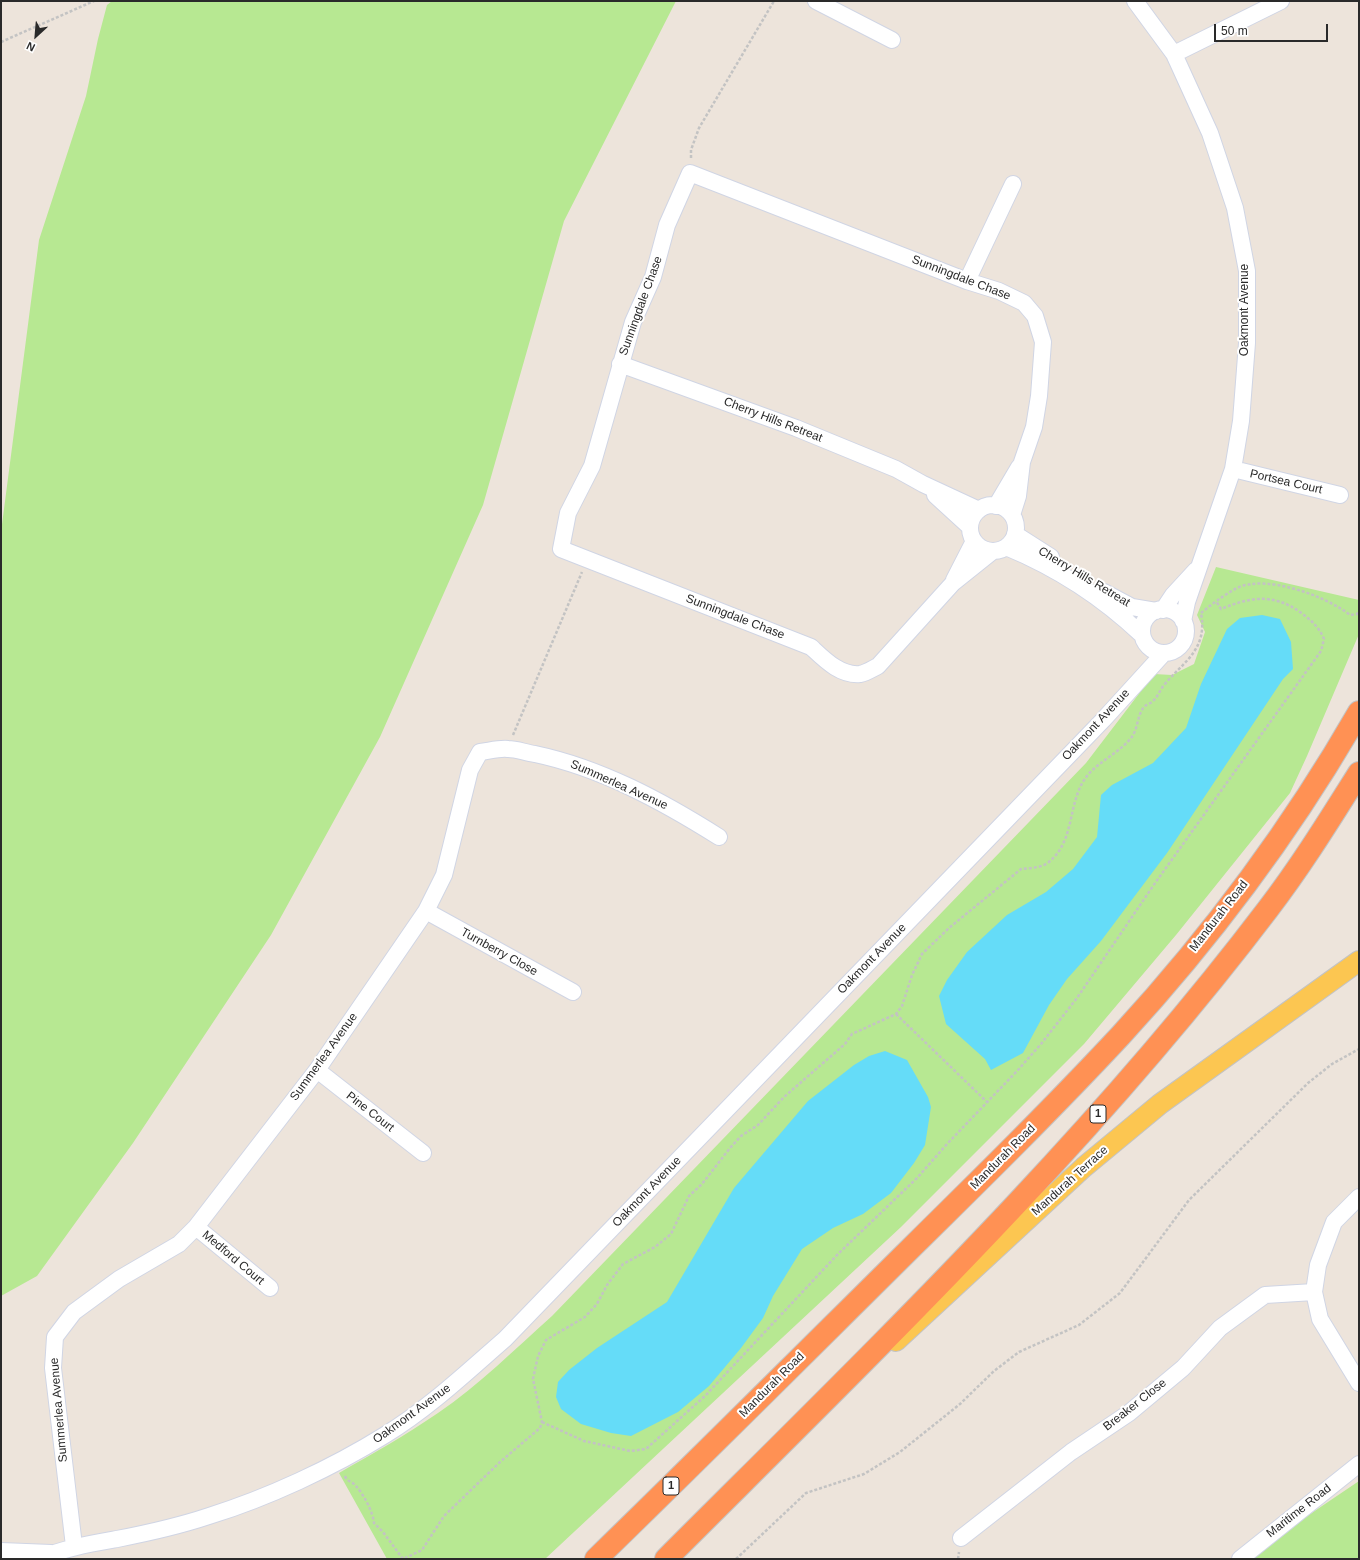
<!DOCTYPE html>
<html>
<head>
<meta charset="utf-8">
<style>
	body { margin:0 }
	#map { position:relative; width:1360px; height:1560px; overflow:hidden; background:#ede4db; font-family:Helvetica,sans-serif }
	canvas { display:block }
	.frame { position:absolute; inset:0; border:2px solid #2a2a2a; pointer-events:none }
	.north { position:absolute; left:16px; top:16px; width:40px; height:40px; -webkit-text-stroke:3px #fff; paint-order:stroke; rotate:206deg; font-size:11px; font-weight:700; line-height:16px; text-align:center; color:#2a2a2a }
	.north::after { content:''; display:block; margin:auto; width:14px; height:18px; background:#2a2a2a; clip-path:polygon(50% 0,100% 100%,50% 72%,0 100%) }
	.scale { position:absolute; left:1214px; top:24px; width:114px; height:18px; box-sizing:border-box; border:2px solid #2a2a2a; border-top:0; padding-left:5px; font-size:12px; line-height:14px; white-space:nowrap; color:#2a2a2a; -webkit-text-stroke:3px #fff; paint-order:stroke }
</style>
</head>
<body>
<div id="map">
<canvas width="1360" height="1560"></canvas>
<div class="frame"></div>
<div class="north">N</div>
<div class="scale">50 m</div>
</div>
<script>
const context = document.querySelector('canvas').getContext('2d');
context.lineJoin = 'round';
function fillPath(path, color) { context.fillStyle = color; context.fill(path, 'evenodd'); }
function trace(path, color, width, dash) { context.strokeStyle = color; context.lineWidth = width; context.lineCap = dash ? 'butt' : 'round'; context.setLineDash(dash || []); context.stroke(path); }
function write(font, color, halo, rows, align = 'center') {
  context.font = font + ' Helvetica,sans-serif'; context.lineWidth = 4; context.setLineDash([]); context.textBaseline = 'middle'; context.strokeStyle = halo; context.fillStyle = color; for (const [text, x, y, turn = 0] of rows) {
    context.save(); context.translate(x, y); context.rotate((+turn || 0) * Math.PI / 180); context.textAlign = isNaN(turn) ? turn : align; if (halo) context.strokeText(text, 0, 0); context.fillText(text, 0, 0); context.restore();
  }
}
fillPath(new Path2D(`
	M112 1H676L564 221 483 505 380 737 271 935 133 1143 37 1276 1 1296V532L39 240 86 96 98 39 107 5Z
	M1216 567 1359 600V634L1307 756 1290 793 1176 935 1084 1044 901 1227 545 1559H387L339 1473C372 1454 406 1435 438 1413 479 1385 515 1349 552 1316L1086 763 1154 674 1172 675 1194 664 1205 632 1197 615Z
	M1359 1481V1559H1253L1260 1548Z`), '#b7e892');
fillPath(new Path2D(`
	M1262 615 1280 619 1291 642 1293 669 1283 679 1167 853 1101 941 1067 979 1049 1005 1023 1053 991 1070 985 1059 946 1024 939 996 947 980 967 952 1007 915 1046 892 1073 869 1097 837 1101 795 1112 785 1153 763 1186 728 1201 684 1227 629 1240 618Z
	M885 1051 907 1060 928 1097 931 1107 925 1145 914 1163 891 1193 863 1214 833 1228 802 1249 773 1296 763 1318 741 1348 709 1386 678 1412 631 1436 611 1433 581 1424 561 1409 556 1397 558 1382 569 1370 597 1348 667 1302 734 1188 808 1101 854 1065 869 1056Z`), '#65dcf8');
const minor = new Path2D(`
	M816 1 892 40
	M1135 1 1174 54 1210 133 1235 208 1247 271V343L1241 421 1233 469 1187 602 1183 621
	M1174 54 1281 1
	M967 281 1013 184
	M620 364 796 428 896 469 923 484 979 510
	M1233 469 1340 495
	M935 495 970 527
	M970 528a23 23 0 1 1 46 0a23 23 0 1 1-46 0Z
	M996 506 1019 467
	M1015 534 1051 557
	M1006 547C1057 568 1102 597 1142 635
	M993 551 953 583 878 666C872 669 866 673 860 674 840 676 824 659 811 647L561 549 568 513 592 466 633 322 653 277 667 225 690 173 967 281 999 291 1024 303 1035 316 1043 342 1039 396 1034 427 1022 462 1018 496 1012 515
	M954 580 974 541
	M1104 592 1132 607 1156 611
	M1142 631a22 22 0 1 1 44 0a22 22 0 1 1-44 0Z
	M1163 610 1173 595 1196 570
	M426 911 573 992
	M317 1070 423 1153
	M1359 1197 1334 1222 1318 1265 1314 1292 1320 1319 1359 1383
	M196 1227 270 1288
	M961 1538 1071 1452 1129 1413 1183 1368 1220 1328 1265 1295 1314 1292
	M74 1546 53 1368 55 1337 74 1312 119 1279 179 1244 196 1227 317 1070 426 911 444 875 470 770 480 752C489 751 499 748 508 749 517 749 526 753 535 754 601 768 662 801 719 837
	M1 1551 51 1553
	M38 1559C65 1548 89 1544 117 1539 148 1533 179 1526 209 1516 267 1498 332 1468 385 1435 428 1409 467 1372 505 1339L1103 720 1164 653
	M1240 1559 1359 1464`);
const major = new Path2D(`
	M896 1341 1084 1167 1160 1104 1359 961`);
const highway = new Path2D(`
	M596 1559C702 1456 806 1352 911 1248 982 1178 1053 1108 1121 1035 1211 937 1293 827 1359 712
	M666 1559C875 1350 1089 1145 1268 909 1301 866 1330 819 1359 773`);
trace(minor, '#d0d5e4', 18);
trace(major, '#c3c3c3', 22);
trace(highway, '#c3c3c3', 24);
trace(new Path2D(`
	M1 42 94 1
	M691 158V150L699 128 774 1
	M1201 613C1212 604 1224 595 1237 588 1266 574 1326 596 1350 615L1357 614 1359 611
	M513 735 582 572
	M896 1014 987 1102
	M542 1422 584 1441 630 1451 646 1449 705 1396 837 1255 917 1178 947 1144 1018 1070 1041 1044 1077 998 1153 886 1321 651 1324 639C1319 627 1311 620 1300 612 1273 593 1250 597 1221 609L1216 601
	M345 1476C347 1482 352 1481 356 1486 364 1495 373 1512 374 1523L383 1532 403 1559 422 1550 444 1516 500 1462 540 1428 542 1422 533 1379 538 1356 546 1340 585 1317 597 1304 607 1285 623 1264 655 1247 671 1234 689 1196 702 1184 730 1148 741 1136 758 1125 784 1097 845 1044 852 1034 896 1014 902 1006 912 975 922 954 949 928 1021 869C1030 868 1043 868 1050 861 1076 839 1067 801 1087 776 1099 761 1119 753 1131 738 1138 730 1137 715 1144 707 1146 704 1151 704 1154 700 1158 696 1160 690 1164 685 1183 662 1208 650 1201 613
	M736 1559 806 1493 864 1474 900 1452 960 1404 994 1371 1019 1352 1079 1325 1120 1293 1189 1200 1308 1083 1332 1064 1359 1049
	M958 1559 959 1552`), '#c3c3c3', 2.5, [3, 2]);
trace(minor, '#fff', 16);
trace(major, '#fcc651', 20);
trace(highway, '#ff9154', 22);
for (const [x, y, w] of [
	[1098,1114,16],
	[671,1486,16]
]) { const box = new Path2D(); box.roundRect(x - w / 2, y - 9, w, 18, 3); context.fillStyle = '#fff'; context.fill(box); trace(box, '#2a2a2a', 1); }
write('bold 11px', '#2a2a2a', null, [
	["1",1098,1114],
	["1",671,1486]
]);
write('12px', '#2a2a2a', '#fff', [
	["Sunningdale Chase",961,278,21],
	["Sunningdale Chase",641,306,-70],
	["Oakmont Avenue",1245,310,-90],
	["Cherry Hills Retreat",773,420,21],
	["Portsea Court",1286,482,13],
	["Cherry Hills Retreat",1084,577,31],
	["Sunningdale Chase",735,617,21],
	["Oakmont Avenue",1096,725,-47],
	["Summerlea Avenue",619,785,24],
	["Mandurah Road",1219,916,-52],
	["Turnberry Close",499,952,29],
	["Oakmont Avenue",872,959,-46],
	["Summerlea Avenue",324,1057,-54],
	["Pine Court",370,1112,38],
	["Mandurah Road",1003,1157,-45],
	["Mandurah Terrace",1070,1181,-42],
	["Oakmont Avenue",647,1192,-46],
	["Medford Court",233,1258,40],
	["Mandurah Road",772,1385,-45],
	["Breaker Close",1135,1405,-38],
	["Summerlea Avenue",59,1410,-95],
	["Oakmont Avenue",412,1414,-36],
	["Maritime Road",1299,1511,-38]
]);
</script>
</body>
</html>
